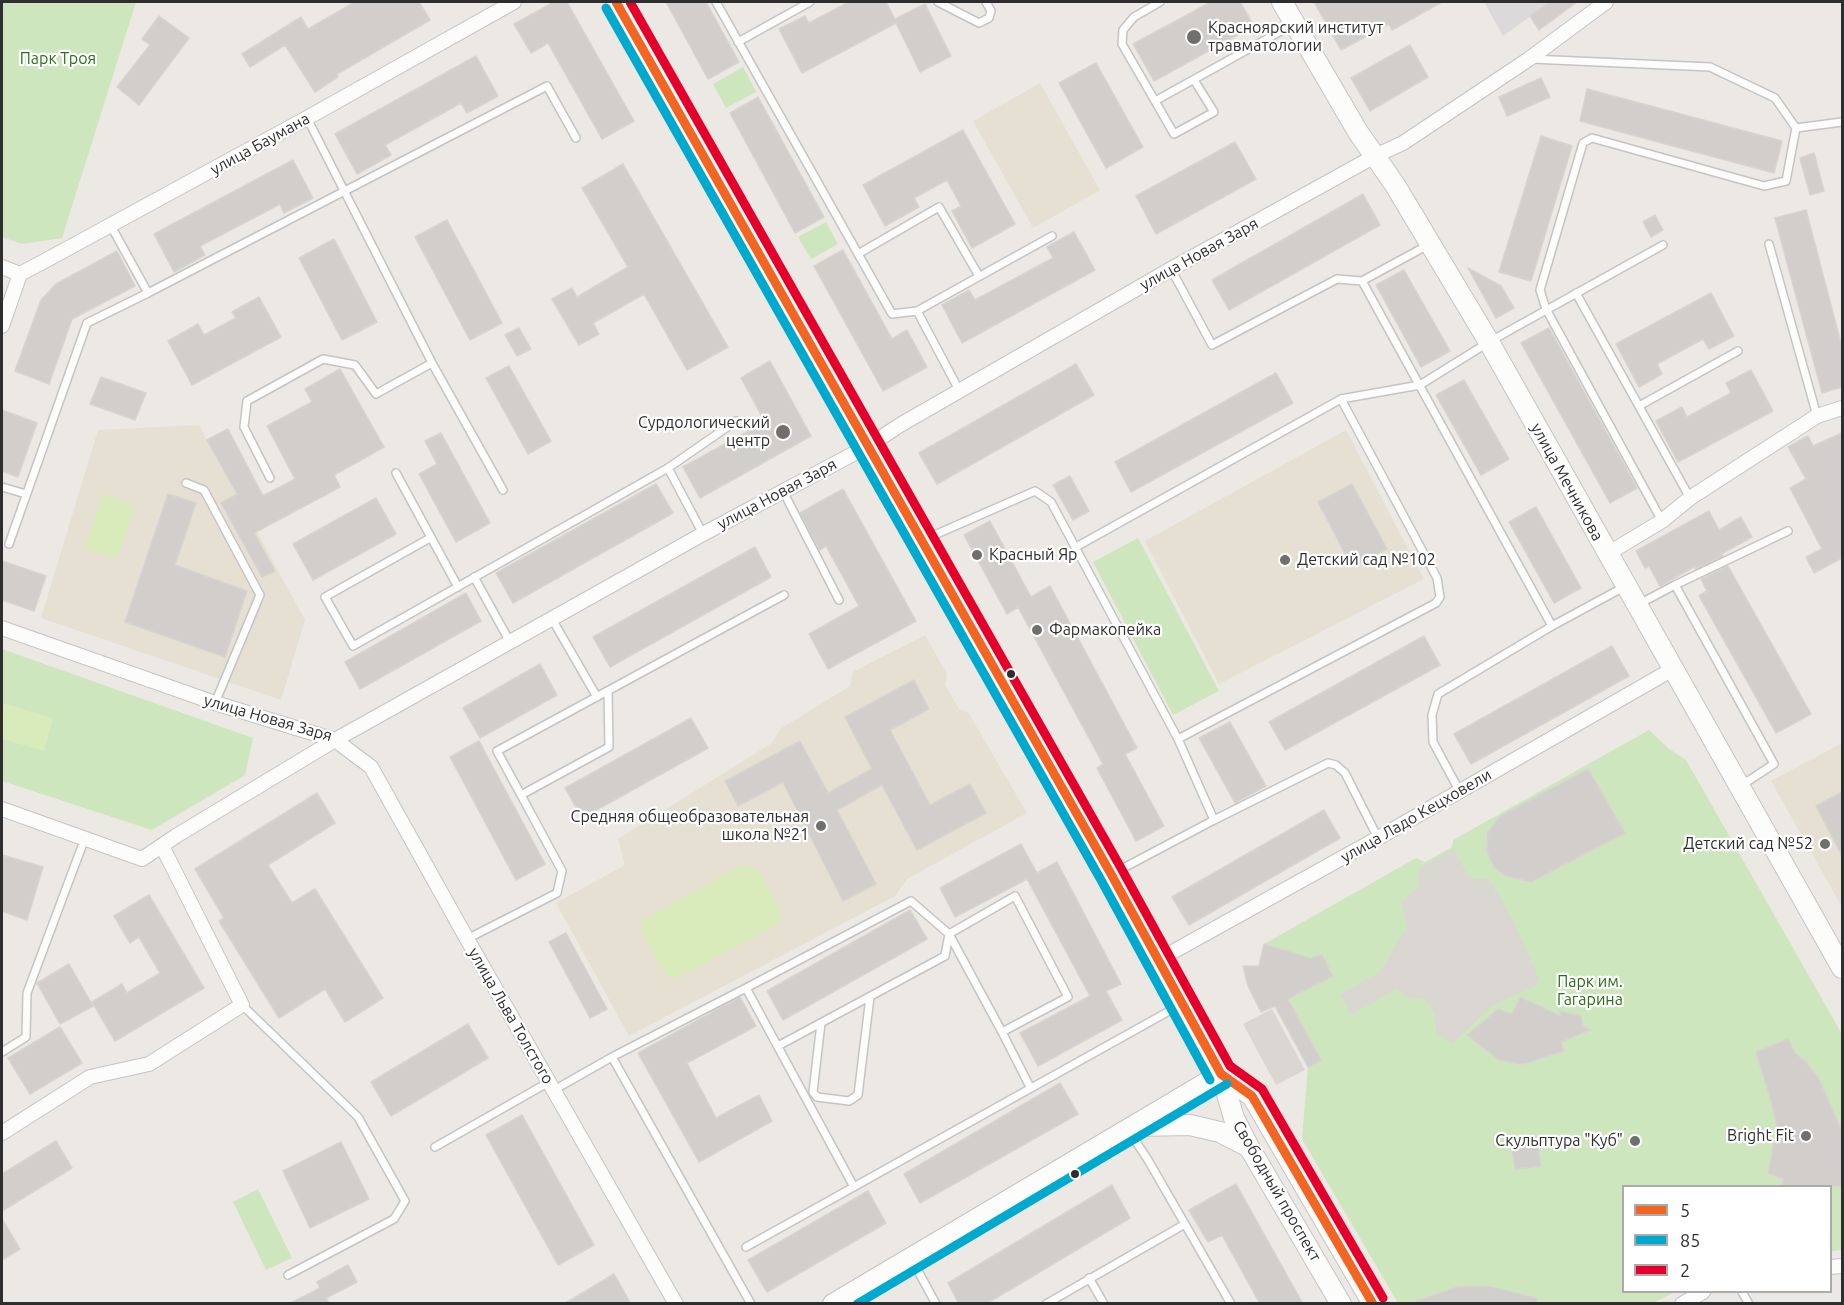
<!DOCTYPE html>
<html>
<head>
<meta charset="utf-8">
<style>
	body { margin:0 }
	#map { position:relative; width:1844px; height:1305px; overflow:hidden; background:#ece8e4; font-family:Ubuntu,sans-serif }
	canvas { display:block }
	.frame { position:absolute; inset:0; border:3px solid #2e2e2e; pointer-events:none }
	.legend { position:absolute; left:1622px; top:1185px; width:210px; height:108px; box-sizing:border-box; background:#fff; border:2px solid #ababab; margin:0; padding:8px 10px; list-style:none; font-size:18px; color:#2e2e2e }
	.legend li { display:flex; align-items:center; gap:12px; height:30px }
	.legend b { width:30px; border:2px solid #ababab }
</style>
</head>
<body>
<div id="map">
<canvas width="1844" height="1305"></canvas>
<div class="frame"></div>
<ul class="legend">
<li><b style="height:8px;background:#f26522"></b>5</li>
<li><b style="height:8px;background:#00a9ce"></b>85</li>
<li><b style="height:8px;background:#e4002b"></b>2</li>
</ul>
</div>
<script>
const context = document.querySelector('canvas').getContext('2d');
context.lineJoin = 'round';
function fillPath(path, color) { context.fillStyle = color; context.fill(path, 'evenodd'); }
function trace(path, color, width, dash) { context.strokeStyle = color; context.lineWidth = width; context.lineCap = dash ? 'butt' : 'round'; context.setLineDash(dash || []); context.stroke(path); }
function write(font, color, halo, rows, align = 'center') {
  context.font = font + ' Ubuntu,sans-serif'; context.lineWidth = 4.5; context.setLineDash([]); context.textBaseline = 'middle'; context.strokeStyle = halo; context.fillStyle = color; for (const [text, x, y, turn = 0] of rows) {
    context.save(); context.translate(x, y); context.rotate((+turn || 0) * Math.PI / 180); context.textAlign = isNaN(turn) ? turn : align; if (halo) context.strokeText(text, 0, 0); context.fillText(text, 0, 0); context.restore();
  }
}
fillPath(new Path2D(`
	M1484 2H1550L1503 36Z`), '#dcd9db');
fillPath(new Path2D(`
	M1040 83 1100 190 1033 228 973 121Z
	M199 425 305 620 281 700 41 618 98 430Z
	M1346 430 1424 579 1219 684 1145 541Z
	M925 635 947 674 945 685 959 709 968 712 1027 813 907 879 895 896 629 1036 556 903 625 865 618 839 772 743 780 729 850 686 853 672Z
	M1842 743V907L1771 781Z`), '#e6e0d3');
fillPath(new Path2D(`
	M2 2H136L62 238 22 244 2 237Z
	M743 67 756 92 726 108 713 84Z
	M826 222 838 244 811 259 798 237Z
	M1138 538 1219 691 1173 715 1093 562Z
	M2 649 253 738 245 775 152 830 2 781Z
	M1649 730 1668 748 1686 760 1842 1034V1250L1831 1251 1830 1186H1624V1292H1675L1653 1303H1398L1302 1139 1308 1067 1275 1006 1333 976 1322 955 1310 958 1264 944 1416 858 1425 862 1452 847 1453 840Z
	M258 1189 292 1258 266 1270 233 1202Z`), '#cee6be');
fillPath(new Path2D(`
	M103 494 135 505 117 559 85 548Z
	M2 703 53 718 44 751 2 739Z
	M740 866H751L761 874 781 913 780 923 680 977H667L641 932 642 920Z`), '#d9eabb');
fillPath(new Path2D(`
	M1453 849 1470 879H1488L1510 914 1539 979 1537 982 1535 986 1490 1007 1453 1043 1437 1034 1434 1012 1426 999 1411 998 1396 989 1351 1015 1340 995 1380 972 1407 927 1402 901 1418 887 1419 868Z
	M1272 1009 1305 1070 1276 1085 1243 1024Z`), '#dad6d2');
const building = new Path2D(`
	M355 2H419L430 20 337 74 338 77 315 92 285 45 250 67 242 54 301 17 308 29Z
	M554 2H567L634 121 602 139 548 43 531 53 514 24Z
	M666 2H706L739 62 708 79Z
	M849 2H886L895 19 925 4 951 56 920 72 896 23 802 73 779 29 805 16 809 23Z
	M1211 2H1240L1254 26 1154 81 1133 44Z
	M1314 2H1442L1392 30 1389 24 1341 50Z
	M1550 2H1577L1539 30 1530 16Z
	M159 16 189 38 139 105 117 87 150 45 142 39Z
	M1410 45 1428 77 1370 111 1351 78Z
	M476 56 498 96 467 113 461 103 385 145 391 155 357 174 335 134Z
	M1096 63 1143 147 1106 168 1059 83Z
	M1541 78 1550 97 1507 116 1499 97Z
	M1587 89 1782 141 1774 173 1580 121Z
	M758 97 824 217 795 233 730 113Z
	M963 130 1015 224 972 248 952 211 961 206 947 180 914 198 919 207 885 226 863 185Z
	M1541 136 1572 146 1531 281 1499 272Z
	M1235 142 1256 179 1156 234 1136 196Z
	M1814 153 1824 191 1810 195 1800 158Z
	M293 160 313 198 284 213 280 204 200 246 205 255 174 272 154 234Z
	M623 164 728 347 687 370 644 294 593 323 599 334 579 345 552 299 572 288 577 297 628 267 582 188Z
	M1363 194 1380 225 1229 310 1212 280Z
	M1806 210 1842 347V387L1822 393 1775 218Z
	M1655 215 1663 230 1651 237 1643 222Z
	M447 220 502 323 470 340 415 237Z
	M1074 232 1095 270 962 343 942 305 969 290 975 300 1053 258 1047 247Z
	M334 239 377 322 342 340 299 258Z
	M843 250 892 339 907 330 927 367 883 391 814 266Z
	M117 251 135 286 72 319 49 384 15 371 41 300 56 284Z
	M1468 268 1501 286 1514 308 1496 318Z
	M1404 270 1450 351 1421 367 1376 285Z
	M1711 293 1734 336 1709 349 1703 339 1657 364 1662 374 1639 387 1616 344Z
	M259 297 281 337 192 385 168 341 198 324 204 335 236 318 232 312Z
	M519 328 531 349 517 356 505 335Z
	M1549 328 1637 488 1610 503 1521 343Z
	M770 361 811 436 700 498 683 467 765 422 741 378Z
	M1076 364 1094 395 937 484 919 453Z
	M509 366 551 441 528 454 486 378Z
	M340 369 384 447 334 475 340 487 254 533 275 571 262 577 221 503 237 494 207 440 228 429 263 496 295 479 267 426 312 402 305 389Z
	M1751 370 1773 411 1678 462 1656 421 1682 407 1687 417 1731 393 1726 383Z
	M1276 373 1293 403 1131 492 1115 462Z
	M101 377 146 393 135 420 90 404Z
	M1464 380 1509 459 1481 475 1436 395Z
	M2 410 37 423 18 477 2 471Z
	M441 433 490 523 456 542 419 474 437 464 425 441Z
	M1842 433V558L1814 573 1806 557 1822 549 1790 488 1806 479 1788 447 1808 436 1813 446Z
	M1070 476 1089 511 1073 520 1053 485Z
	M656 484 673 513 513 603 496 573Z
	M1352 484 1387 549 1352 567 1318 502Z
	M843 489 916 621 828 669 809 634 859 606 826 546 820 550 800 513Z
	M168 494 196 503 175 565 247 591 225 657 125 622Z
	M376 498 396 534 313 580 293 544Z
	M1536 507 1581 588 1554 603 1509 522Z
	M1709 511 1719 530 1741 517 1752 537 1721 554 1723 556 1696 569 1694 567 1660 586 1649 566 1645 568 1636 551Z
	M990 521 1031 597 1050 586 1137 748 1125 754 1164 826 1136 841 1097 768 1103 764 1018 607 1007 614 964 535Z
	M755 547 771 577 610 667 593 637Z
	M2 561 46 576 34 611 2 600Z
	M1728 566 1811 714 1776 733 1699 596 1707 591 1701 579Z
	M466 593 481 621 360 689 345 662Z
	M1424 636 1440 665 1285 750 1269 722Z
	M1612 646 1629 676 1471 764 1454 734Z
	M540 664 557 695 480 738 463 708Z
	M914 680 929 709 890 730 930 805 970 784 986 813 917 850 882 785 837 810 876 884 843 901 783 782 738 806 725 781 800 741 828 793 872 769 845 717Z
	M691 718 708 748 582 818 565 788Z
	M1230 722 1266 786 1235 803 1199 738Z
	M479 741 545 864 516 880 450 757Z
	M1588 769 1625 833 1531 882 1506 876 1494 867 1487 852 1488 832 1500 816Z
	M1842 792V856L1816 806Z
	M317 793 335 823 268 865 292 903 315 889 383 998 345 1022 325 989 279 1018 219 921 224 918 195 869Z
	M1324 810 1340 838 1189 925 1172 897Z
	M1021 844 1037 873 1057 862 1121 984 1106 991 1122 1020 1038 1066 1020 1033 1090 996 1027 879 955 917 940 888Z
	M2 855 43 867 27 920 2 911Z
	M149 895 204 988 115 1041 92 1002 122 984 127 993 160 973 139 937 130 943 114 916Z
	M910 910 927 939 783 1020 767 991Z
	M566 933 607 1009 590 1018 549 942Z
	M1264 944 1310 958 1322 955 1333 976 1288 999 1321 1060 1308 1067 1275 1006 1261 1012 1248 986 1243 966H1259Z
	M69 964 93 1006 60 1024 37 983Z
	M740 997 756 1026 687 1063 716 1118 759 1095 772 1121 699 1162 638 1053Z
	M1520 997 1561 1016 1559 1011 1581 1016 1583 1026 1590 1030 1561 1042 1564 1051 1523 1064 1499 1060 1467 1035 1498 1009 1512 1014Z
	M468 1024 488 1058 391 1116 371 1082Z
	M60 1027 82 1063 30 1094 8 1058Z
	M1788 1039 1795 1053 1806 1062 1819 1079 1842 1131V1186H1782L1783 1179 1768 1173 1774 1142 1780 1143 1773 1108 1756 1052Z
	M1060 1083 1078 1114 920 1203 904 1174Z
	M522 1115 594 1245 558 1265 486 1135Z
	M1537 1140 1541 1166 1515 1169 1511 1143Z
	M56 1141 72 1168 2 1211V1174Z
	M341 1142 369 1199 310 1228 283 1171Z
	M1236 1184 1303 1304H1260L1222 1235 1208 1242 1189 1210Z
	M1112 1185 1130 1218 986 1304H959L948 1283Z
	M868 1191 886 1223 767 1292 748 1260Z
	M2 1219 20 1249 2 1260Z
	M348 1265 357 1282 326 1298 330 1304H289L320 1288 317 1282Z
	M614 1274 631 1304H564Z
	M1487 1286 1537 1298 1536 1304H1417V1301L1457 1287Z`);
fillPath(building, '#d1cecb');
trace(building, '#d7d4d0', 1.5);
const lane = new Path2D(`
	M716 2 892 314 917 311 959 390
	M938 2 979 23 989 18 991 11 986 2
	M1160 2 1134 17 1123 30 1122 44 1155 101 1292 25
	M738 42 810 2
	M1531 59 1710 67 1775 98 1796 128 1786 181 1764 186 1592 138 1583 143 1540 290 1546 309 1662 521
	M1155 101 1174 134 1214 112 1194 80
	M307 118 432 363 503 490
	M1796 128 1842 122
	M1769 244 1817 416
	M858 254 939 207 979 276
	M1171 269 1212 345 1337 279 1362 281 1428 245
	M1362 281 1552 626 1438 694 1432 715 1433 742 1460 792
	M148 293 547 86 576 138
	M1576 293 1690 498
	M917 311 1052 236
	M1639 406 1738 351
	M668 468 703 534
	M396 473 458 587
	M270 478 244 427 247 401 323 359 355 365 376 394 432 363
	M186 483 204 490 260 595 215 703
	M2 487 26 494
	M783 491 839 600
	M430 538 325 597 353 646 668 468 736 421
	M923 540 1035 491 1051 502 1178 739 1214 820 1114 873
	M9 544 87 323 148 293 111 226
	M1076 547 1341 399 1420 385 1489 342 1663 245
	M474 577 510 642
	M1675 585 1774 764 1742 785
	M1639 604 1675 585 1788 531
	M552 619 597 697
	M1552 626 1624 587
	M608 691 609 747 521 795 497 751 784 595
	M1178 739 1436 603 1440 597 1437 578 1341 399
	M1214 820 1328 763 1336 765 1345 773 1378 838
	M467 939 557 893 562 871 521 795
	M746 988 911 901 949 934 1002 1032
	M242 1005 358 1117 405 1201 394 1219 288 1275
	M821 1023 813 1092 817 1097 849 1101 858 1095 870 997
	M778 1046 945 956 949 934 1015 896 1068 997 1002 1032 1030 1087
	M2 1052 26 1037 27 993 85 838
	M554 1090 612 1057
	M1129 1131 1148 1160 1231 1304
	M435 1147 549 1082
	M746 1247 1180 1005
	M912 1260 936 1304
	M1089 1278 1104 1304
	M1742 1292 1749 1304
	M751 1304 612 1057 746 988 854 1187
	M1046 1304 1185 1224`);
const street = new Path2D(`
	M2 267 20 274 52 257 307 118 514 2
	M2 326 20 274
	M1607 554 1662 521 1690 498 1817 416 1842 408
	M2 628 215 703 335 740 371 767 467 939 676 1304
	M2 809 142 859 176 836 335 740 703 534 868 446 900 425 1171 269 1375 156 1403 143 1529 59 1606 2
	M1158 960 1378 838 1673 669
	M2 1133 90 1077 149 1064 242 1005 162 846
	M1830 1267 1842 1266
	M1682 1304 1703 1292`);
const secondary = new Path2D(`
	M616 2 1111 874 1221 1074 1234 1118 1249 1147 1341 1304
	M1282 2 1358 132 1395 185 1489 342 1842 968
	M1221 1074 1252 1096 1373 1304
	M1136 1126 1190 1125 1220 1132 1249 1147
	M833 1304 1221 1074`);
trace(lane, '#c5c4c5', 10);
trace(street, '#c5c4c5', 16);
trace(secondary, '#c5c4c5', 22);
trace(lane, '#fcfcfb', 7);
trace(street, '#fcfcfb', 14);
trace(secondary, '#fcfcfb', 20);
trace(new Path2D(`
	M616 2 1111 874 1221 1074 1252 1096 1373 1304`), '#f26522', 9);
trace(new Path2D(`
	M606 8 1101 880 1210 1080
	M857 1304 1227 1084`), '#00a9ce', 9);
trace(new Path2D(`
	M630 2 1121 868 1230 1066 1262 1089 1383 1298`), '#e4002b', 9);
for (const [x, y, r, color] of [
	[1194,37,8,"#706f6e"],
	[783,432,8,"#706f6e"],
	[977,555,6,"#706f6e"],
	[1285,560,6,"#706f6e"],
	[1037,630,6,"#706f6e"],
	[1011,674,5,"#2e2e2e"],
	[821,826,6,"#706f6e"],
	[1825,844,6,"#706f6e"],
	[1806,1136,6,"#706f6e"],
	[1635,1141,6,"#706f6e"],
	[1075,1174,5,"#2e2e2e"]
]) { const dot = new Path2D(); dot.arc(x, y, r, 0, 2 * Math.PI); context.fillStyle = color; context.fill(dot); trace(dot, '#fff', 2); }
write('16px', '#2e2e2e', '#fff', [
	["Красноярский институт",1208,28,"left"],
	["травматологии",1208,46,"left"],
	["Сурдологический",770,423],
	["центр",770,441],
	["Красный Яр",989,555,"left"],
	["Детский сад №102",1297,560,"left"],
	["Фармакопейка",1049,630,"left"],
	["Средняя общеобразовательная",809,817],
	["школа №21",809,835],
	["Детский сад №52",1813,844],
	["Bright Fit",1794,1136],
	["Скульптура \"Куб\"",1623,1141]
], 'right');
write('16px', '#2c6e1b', '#fff', [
	["Парк Троя",58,59],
	["Парк им.",1590,982],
	["Гагарина",1590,1000]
]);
write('16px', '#2e2e2e', '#fff', [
	["улица Баумана",260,144,-29],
	["улица Новая Заря",1199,254,-29],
	["улица Мечникова",1567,482,61],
	["улица Новая Заря",777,494,-28],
	["улица Новая Заря",268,718,16],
	["улица Ладо Кецховели",1416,816,-30],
	["улица Льва Толстого",511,1016,60],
	["Свободный проспект",1277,1191,60]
]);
</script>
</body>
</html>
